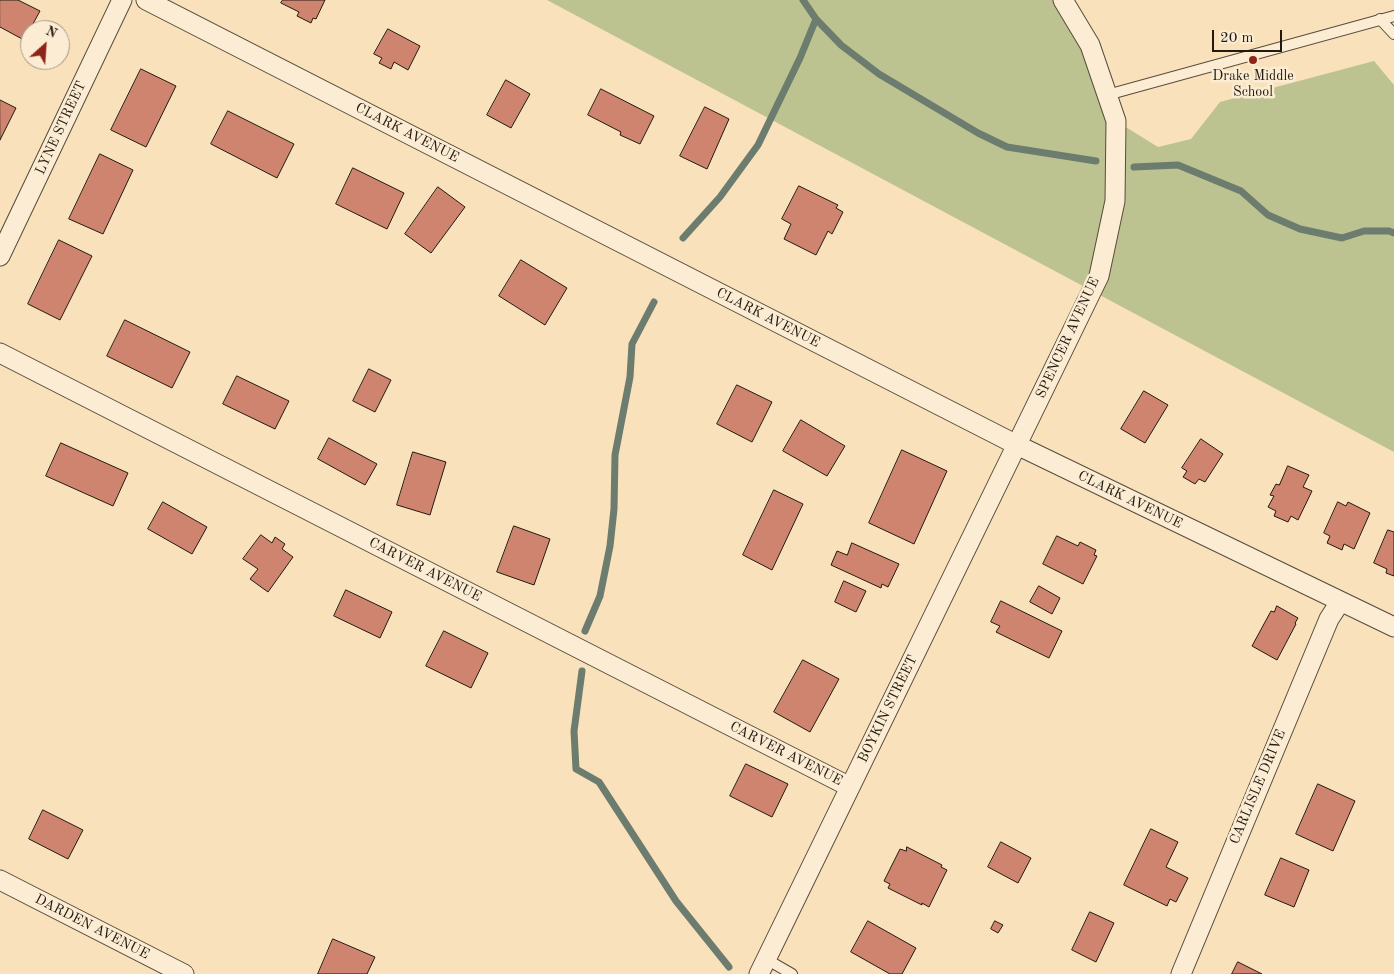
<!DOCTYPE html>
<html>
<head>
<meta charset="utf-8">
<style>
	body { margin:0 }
	#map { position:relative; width:1394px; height:974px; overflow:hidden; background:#f9e2bb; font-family:"Old Standard TT",serif }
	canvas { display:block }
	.north { position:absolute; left:20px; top:20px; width:50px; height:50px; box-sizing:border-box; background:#fbecd3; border:1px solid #a49885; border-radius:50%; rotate:26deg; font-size:14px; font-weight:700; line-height:20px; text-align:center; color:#221a10 }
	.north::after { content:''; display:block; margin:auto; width:18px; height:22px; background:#8f2418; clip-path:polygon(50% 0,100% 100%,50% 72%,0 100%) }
	.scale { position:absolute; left:1212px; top:30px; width:70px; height:22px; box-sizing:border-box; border:2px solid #221a10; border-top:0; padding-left:6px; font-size:15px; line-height:18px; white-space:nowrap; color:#221a10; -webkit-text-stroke:4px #fbecd3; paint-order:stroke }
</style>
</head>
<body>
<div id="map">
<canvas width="1394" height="974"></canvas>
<div class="north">N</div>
<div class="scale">20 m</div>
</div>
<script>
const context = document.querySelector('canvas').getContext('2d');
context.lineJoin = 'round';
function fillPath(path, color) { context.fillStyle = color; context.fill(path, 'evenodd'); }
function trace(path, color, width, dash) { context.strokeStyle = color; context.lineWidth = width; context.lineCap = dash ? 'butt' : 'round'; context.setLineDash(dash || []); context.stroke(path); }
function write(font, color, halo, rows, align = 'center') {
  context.font = font + ' "Old Standard TT",serif'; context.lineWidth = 5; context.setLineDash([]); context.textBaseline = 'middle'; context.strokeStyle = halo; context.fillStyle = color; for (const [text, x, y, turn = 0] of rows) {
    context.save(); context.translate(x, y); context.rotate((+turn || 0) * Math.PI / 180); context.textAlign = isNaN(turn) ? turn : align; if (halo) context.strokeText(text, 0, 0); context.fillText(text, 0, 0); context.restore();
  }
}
fillPath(new Path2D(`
	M547 0H1063L1116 121 1158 147 1191 139 1220 102 1374 61 1394 85V452Z`), '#bcc391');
trace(new Path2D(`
	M816 19 841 45 879 74 978 133 1007 147 1096 161
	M1134 167 1178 165 1241 191 1268 215 1300 229 1342 238 1364 231H1389L1394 233
	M683 238 720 197 758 145 800 58 816 19 803 0
	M585 631 600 596 610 546 614 509 615 455 630 377 632 344 654 302
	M582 671 574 731 576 769 599 782 676 901 729 967`), '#6c7c6e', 7);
const building = new Path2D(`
	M0 0H18L40 11 24 40 0 27Z
	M283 0H325L316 19 313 18 311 23 297 16 299 12 281 3Z
	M388 29 420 46 408 70 394 62 391 69 379 63 382 58 374 54Z
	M141 69 176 86 146 147 111 130Z
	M506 80 530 94 511 128 487 115Z
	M601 89 654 116 640 144 620 135 621 132 588 115Z
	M0 100 16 108 0 140Z
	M705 107 729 119 707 169 680 156Z
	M228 111 294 144 277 178 211 144Z
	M100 154 133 170 103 234 69 219Z
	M353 168 404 193 387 229 336 204Z
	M799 186 838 205 836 208 843 212 832 234 828 231 816 255 784 239 791 224 782 219Z
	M438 187 465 207 431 253 405 234Z
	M59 240 92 256 60 320 28 304Z
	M521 260 567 288 545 325 499 296Z
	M125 320 190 352 172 388 107 356Z
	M369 369 391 380 375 412 353 401Z
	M237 376 289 401 275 429 223 404Z
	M737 385 772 402 752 442 717 424Z
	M1144 391 1168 405 1145 443 1121 429Z
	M801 420 845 446 827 476 783 451Z
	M329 438 377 464 365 485 318 459Z
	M1201 439 1223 454 1205 482 1199 479 1195 484 1183 477 1187 471 1182 468Z
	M61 443 128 473 113 506 46 476Z
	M902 450 947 471 914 544 869 523Z
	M413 452 446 462 430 515 397 505Z
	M1288 466 1309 475 1303 487 1312 491 1298 520 1291 516 1288 522 1274 516 1276 511 1268 507 1274 496 1270 495 1276 484 1279 485Z
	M774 490 803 504 772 570 743 555Z
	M163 502 207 527 192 554 148 529Z
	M1338 502 1346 506 1348 502 1370 513 1354 549 1344 544 1342 550 1327 543 1330 536 1324 533Z
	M514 526 550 539 534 585 497 572Z
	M1388 530 1394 532V576L1386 573 1387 569 1374 563Z
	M261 535 272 543 275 537 285 544 282 549 293 557 268 592 250 579 258 569 243 559Z
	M1057 536 1078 546 1080 542 1096 550 1094 555 1097 556 1083 584 1043 564Z
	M852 543 899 564 888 587 882 584 881 588 831 565 837 551 847 555Z
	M844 581 866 591 856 612 835 602Z
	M1039 586 1060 598 1052 614 1030 602Z
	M346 590 392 612 380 638 334 616Z
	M1001 601 1062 631 1049 658 996 632 1000 626 991 622Z
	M1277 606 1298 618 1295 623 1296 624 1277 660 1252 646 1271 611 1274 612Z
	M444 631 488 653 471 688 426 666Z
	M803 660 839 679 810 732 774 712Z
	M746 764 788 784 772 817 730 796Z
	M1318 784 1355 801 1333 851 1296 834Z
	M43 810 83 830 68 859 29 839Z
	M1151 829 1178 842 1166 867 1188 878 1176 902 1170 899 1167 906 1124 885Z
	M1001 842 1031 858 1018 883 988 867Z
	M907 847 942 865 941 867 947 870 929 907 922 903V905L888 888 890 884 884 881 900 849 906 851Z
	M1281 858 1309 870 1294 907 1265 895Z
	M1090 912 1114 923 1096 962 1072 950Z
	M868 921 916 948 902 974H890L851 952Z
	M995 921 1003 925 998 933 991 929Z
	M333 939 375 957 367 974H318Z
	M1238 962 1262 974H1232Z`);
fillPath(building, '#cf8470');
trace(building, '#221a10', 1);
const lane = new Path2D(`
	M1380 19 1394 34
	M1107 95 1394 16
	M766 959 792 974`);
const street = new Path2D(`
	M146 0 1017 445 1394 627
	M0 256 122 0
	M0 353 850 787
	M0 880 184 974
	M759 974 1099 276 1115 201 1116 121 1090 45 1063 0
	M1181 974 1329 619 1340 602`);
trace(lane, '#584c3b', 12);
trace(street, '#584c3b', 21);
trace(lane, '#fbecd3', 10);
trace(street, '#fbecd3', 19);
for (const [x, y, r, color] of [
	[1253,60,5,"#8f2418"]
]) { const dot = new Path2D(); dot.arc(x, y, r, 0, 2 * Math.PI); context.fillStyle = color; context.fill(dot); trace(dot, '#fbecd3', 2); }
write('14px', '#221a10', '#fbecd3', [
	["Drake Middle",1253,76],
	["School",1253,92]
]);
write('14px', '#221a10', '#fbecd3', [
	["LYNE STREET",61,128,-65],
	["CLARK AVENUE",407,133,27],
	["CLARK AVENUE",768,318,27],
	["SPENCER AVENUE",1068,338,-65],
	["CLARK AVENUE",1130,500,26],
	["CARVER AVENUE",425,570,27],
	["BOYKIN STREET",888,709,-64],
	["CARVER AVENUE",786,754,27],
	["CARLISLE DRIVE",1258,787,-67],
	["DARDEN AVENUE",92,927,27]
]);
</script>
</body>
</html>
